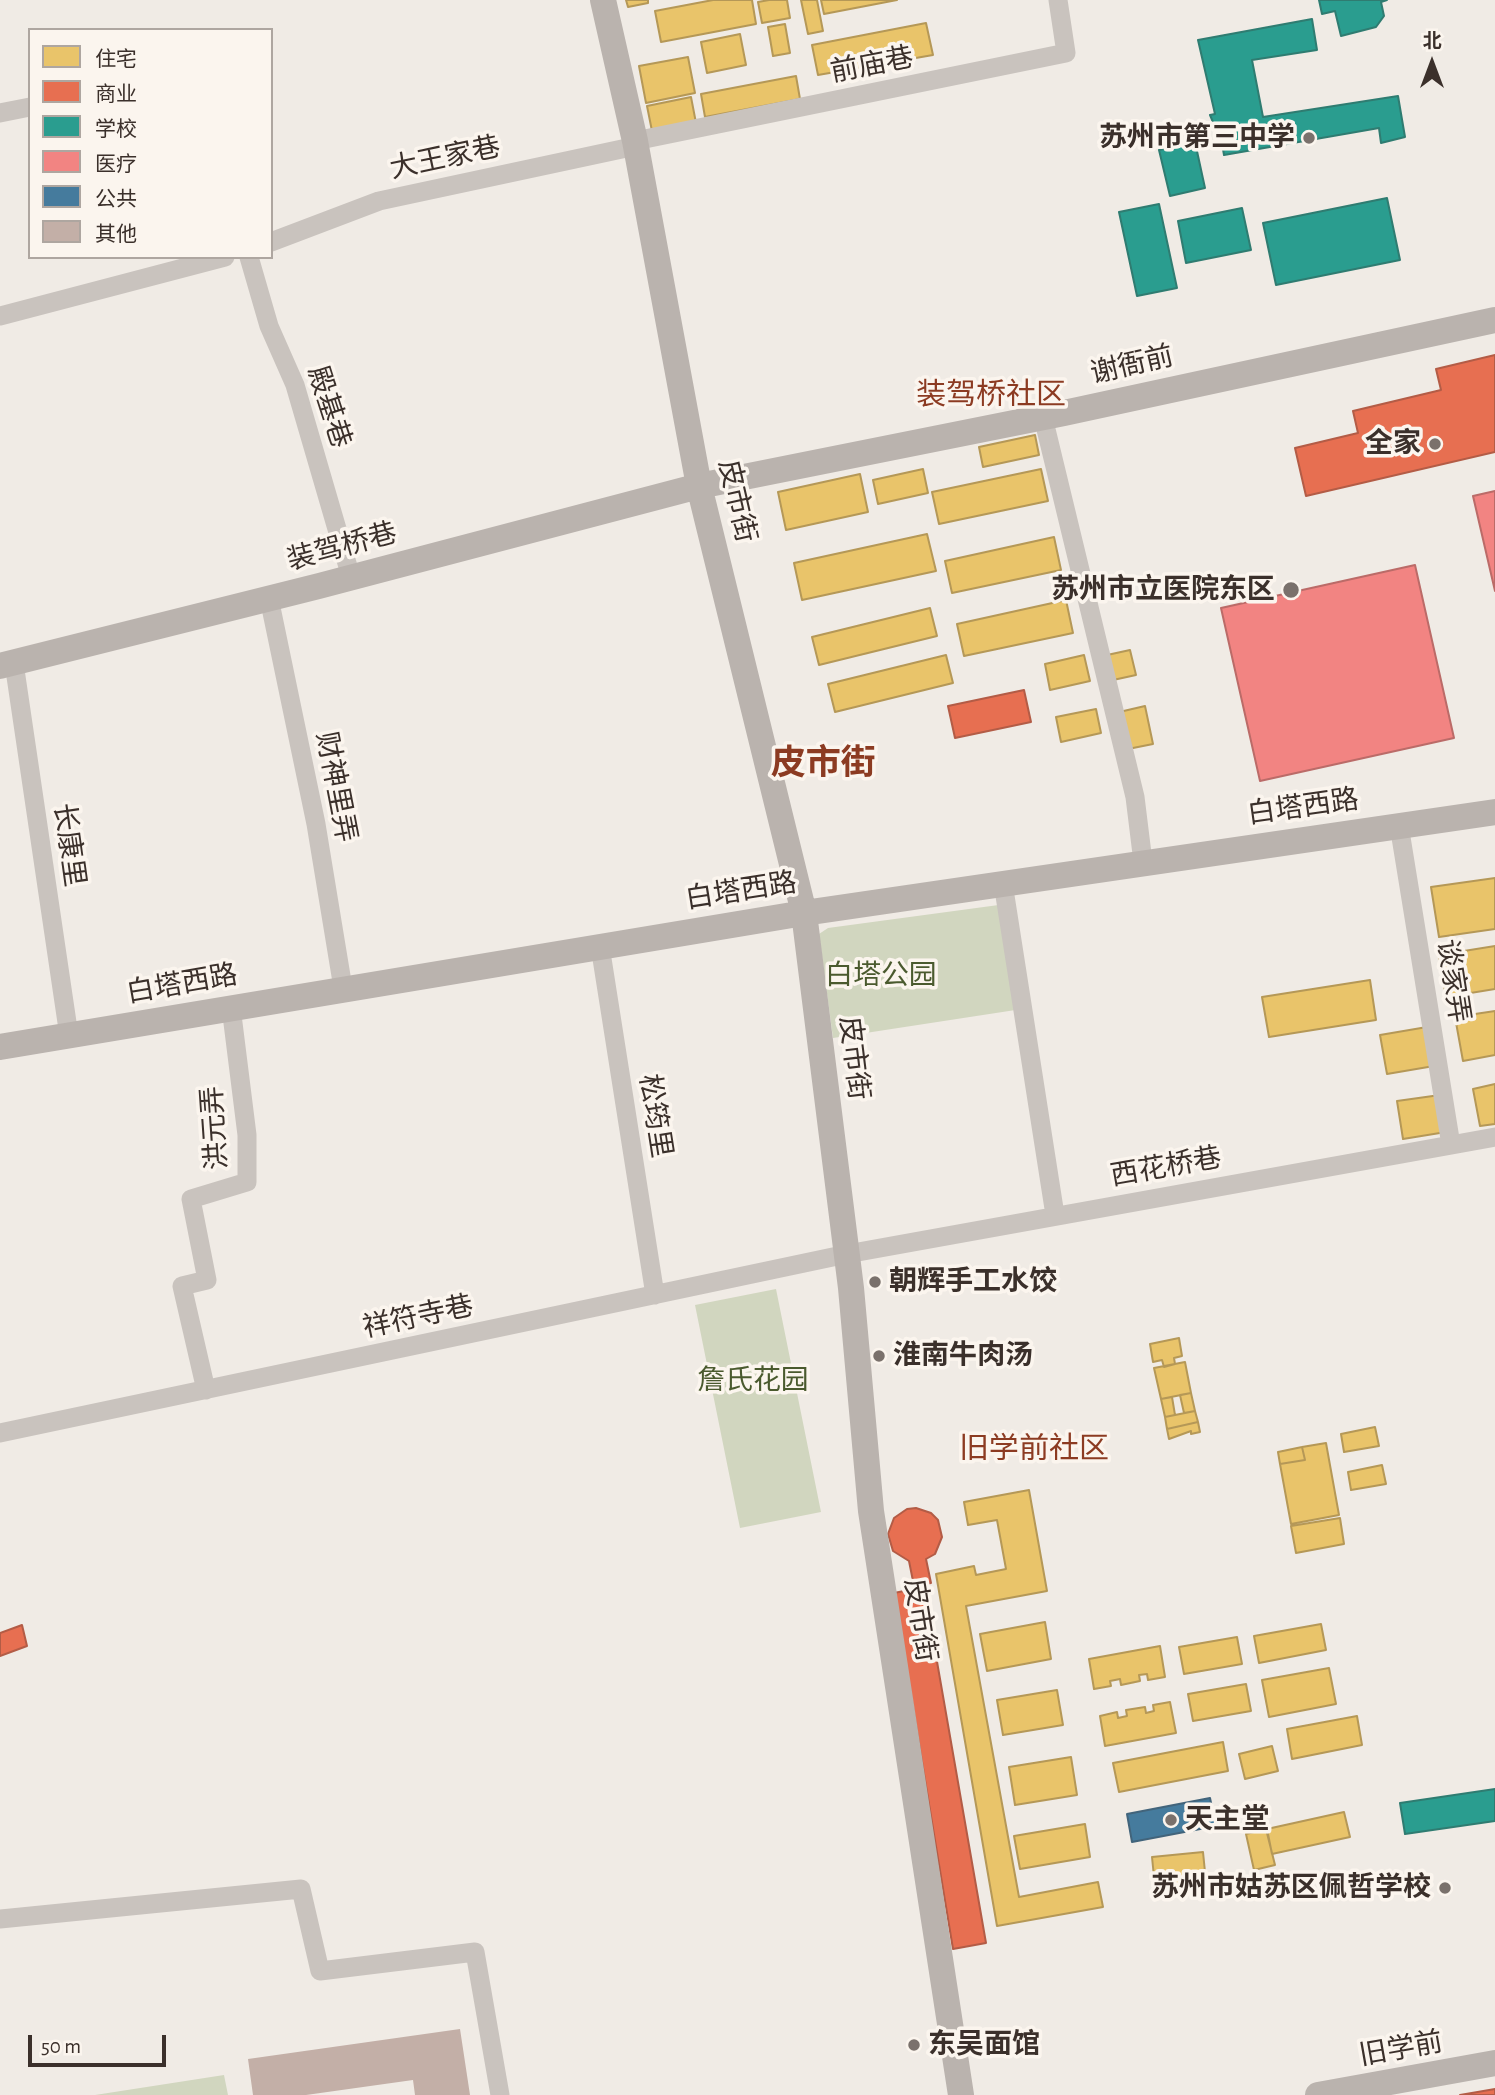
<!DOCTYPE html>
<html>
<head>
<meta charset="utf-8">
<style>
	body { margin:0 }
	#map { position:relative; width:1495px; height:2095px; overflow:hidden; background:#f0ebe5; font-family:"Alegreya Sans","Noto Sans SC",sans-serif }
	canvas { display:block }
	.legend { position:absolute; left:28px; top:28px; width:245px; height:231px; box-sizing:border-box; background:#fbf5ee; border:2px solid #aea6a0; margin:0; padding:9px 12px; list-style:none; font-size:21px; color:#3b302b }
	.legend li { display:flex; align-items:center; gap:14px; height:35px }
	.legend b { width:35px; border:2px solid #aea6a0 }
	.north { position:absolute; left:1397px; top:28px; width:70px; height:70px; -webkit-text-stroke:5px #fbf5ee; paint-order:stroke; rotate:0deg; font-size:19px; font-weight:700; line-height:28px; text-align:center; color:#3b302b }
	.north::after { content:''; display:block; margin:auto; width:24px; height:32px; background:#3b302b; clip-path:polygon(50% 0,100% 100%,50% 72%,0 100%) }
	.scale { position:absolute; left:28px; top:2035px; width:138px; height:32px; box-sizing:border-box; border:4px solid #3b302b; border-top:0; padding-left:9px; font-size:21px; line-height:24px; white-space:nowrap; color:#3b302b; -webkit-text-stroke:5px #fbf5ee; paint-order:stroke }
</style>
</head>
<body>
<div id="map">
<canvas width="1495" height="2095"></canvas>
<ul class="legend">
<li><b style="height:19px;background:#e9c46a"></b>住宅</li>
<li><b style="height:19px;background:#e76f51"></b>商业</li>
<li><b style="height:19px;background:#2a9d8f"></b>学校</li>
<li><b style="height:19px;background:#f28482"></b>医疗</li>
<li><b style="height:19px;background:#457b9d"></b>公共</li>
<li><b style="height:19px;background:#c3afa7"></b>其他</li>
</ul>
<div class="north">北</div>
<div class="scale">50 m</div>
</div>
<script>
const context = document.querySelector('canvas').getContext('2d');
context.lineJoin = 'round';
function fillPath(path, color) { context.fillStyle = color; context.fill(path, 'evenodd'); }
function trace(path, color, width, dash) { context.strokeStyle = color; context.lineWidth = width; context.lineCap = dash ? 'butt' : 'round'; context.setLineDash(dash || []); context.stroke(path); }
function write(font, color, halo, rows, align = 'center') {
  context.font = font + ' "Alegreya Sans","Noto Sans SC",sans-serif'; context.lineWidth = 7; context.setLineDash([]); context.textBaseline = 'middle'; context.strokeStyle = halo; context.fillStyle = color; for (const [text, x, y, turn = 0] of rows) {
    context.save(); context.translate(x, y); context.rotate((+turn || 0) * Math.PI / 180); context.textAlign = isNaN(turn) ? turn : align; if (halo) context.strokeText(text, 0, 0); context.fillText(text, 0, 0); context.restore();
  }
}
fillPath(new Path2D(`
	M1006 904 1022 1009 833 1038 819 934 828 928Z
	M776 1289 821 1512 740 1528 695 1305Z
	M224 2075 228 2095H95Z`), '#d1d6bf');
const homes = new Path2D(`
	M626 0H648V3L628 7Z
	M713 0H752L756 24 661 42 655 11Z
	M769 0H787L790 18 762 23 758 2Z
	M801 0H817L823 31 808 34Z
	M821 0H897L824 14Z
	M926 23 933 55 818 75 812 45Z
	M785 24 790 53 773 56 768 27Z
	M740 34 746 65 707 73 701 42Z
	M688 57 695 93 646 103 639 66Z
	M796 76 800 99 705 117 701 94Z
	M691 97 696 123 652 131 647 106Z
	M1035 435 1039 455 983 467 979 447Z
	M923 469 928 493 878 504 873 480Z
	M1041 469 1048 501 939 524 932 492Z
	M860 474 868 512 786 530 778 492Z
	M927 534 936 571 802 600 794 563Z
	M1054 537 1061 570 952 593 945 561Z
	M1066 600 1073 633 964 656 957 624Z
	M930 608 937 636 819 665 812 637Z
	M1130 650 1136 675 1104 682 1098 657Z
	M946 655 953 683 835 712 828 684Z
	M1084 655 1090 681 1050 690 1045 664Z
	M1145 706 1153 744 1123 750 1115 713Z
	M1096 709 1101 733 1061 742 1056 717Z
	M1495 878V929L1439 937 1431 887Z
	M1495 946V989L1446 997 1439 955Z
	M1370 980 1376 1020 1269 1037 1262 997Z
	M1495 1011V1055L1463 1061 1455 1017Z
	M1427 1027 1434 1066 1387 1074 1380 1035Z
	M1495 1084V1124L1480 1126 1473 1089Z
	M1440 1095 1446 1132 1403 1139 1397 1101Z
	M1179 1338 1182 1356 1174 1358 1175 1364 1164 1367 1162 1360 1153 1362 1150 1344Z
	M1185 1362 1191 1393 1161 1399 1154 1368Z
	M1191 1393 1195 1411 1184 1413 1180 1395Z
	M1172 1397 1175 1415 1165 1417 1161 1399Z
	M1195 1411 1198 1422 1167 1429 1165 1417Z
	M1198 1422 1200 1432 1191 1434V1431L1169 1439 1167 1429Z
	M1375 1427 1379 1446 1344 1452 1341 1434Z
	M1326 1443 1339 1515 1291 1524 1280 1464 1305 1460 1302 1447Z
	M1302 1447 1305 1460 1280 1464 1278 1452Z
	M1382 1465 1386 1484 1351 1490 1348 1472Z
	M1029 1490 1047 1591 966 1606 1019 1897 1098 1882 1103 1907 997 1926 936 1574 974 1566 976 1575 1006 1569 997 1520 968 1525 964 1502Z
	M1340 1518 1344 1544 1296 1553 1291 1526Z
	M1045 1622 1051 1659 987 1671 980 1634Z
	M1321 1624 1326 1650 1259 1663 1254 1636Z
	M1237 1637 1242 1664 1184 1674 1179 1647Z
	M1160 1646 1165 1677 1148 1680 1147 1674 1139 1675 1140 1681 1121 1685 1120 1679 1110 1681 1111 1686 1094 1689 1089 1659Z
	M1329 1668 1336 1704 1269 1717 1262 1680Z
	M1246 1684 1251 1711 1193 1721 1188 1694Z
	M1057 1690 1063 1725 1003 1735 997 1700Z
	M1170 1702 1176 1733 1105 1746 1100 1716 1117 1712 1118 1718 1127 1716 1126 1710 1145 1707 1146 1713 1154 1711 1153 1705Z
	M1357 1716 1362 1745 1292 1759 1287 1729Z
	M1223 1742 1228 1771 1119 1792 1113 1763Z
	M1272 1746 1278 1771 1245 1779 1239 1754Z
	M1071 1757 1077 1795 1015 1805 1009 1767Z
	M1344 1812 1350 1837 1272 1854 1267 1829Z
	M1085 1824 1090 1857 1020 1869 1014 1836Z
	M1266 1829 1275 1865 1254 1870 1246 1834Z
	M1203 1852 1206 1882 1155 1887 1152 1857Z`);
fillPath(homes, '#e9c46a');
trace(homes, '#b59857', 2);
const shops = new Path2D(`
	M1495 355V452L1306 496 1295 448 1358 433 1353 411 1441 390 1436 369Z
	M1024 690 1031 722 955 738 948 706Z
	M916 1508 931 1513 938 1520 942 1537 935 1554 926 1559 931 1583 914 1586 909 1561 893 1551 888 1534 894 1518 907 1509Z
	M924 1587 986 1943 953 1949 894 1593Z
	M22 1625 27 1646 0 1656V1633Z
	M1495 2089V2095H1460Z`);
fillPath(shops, '#e76f51');
trace(shops, '#b35c46', 2);
const schools = new Path2D(`
	M1319 0H1387L1381 2 1384 16 1376 27 1341 36 1335 11 1322 14Z
	M1312 19 1317 50 1252 60 1263 117 1398 96 1405 137 1381 143 1379 128 1224 155 1219 126 1215 127 1210 115 1215 114 1198 40Z
	M1195 142 1205 188 1170 196 1159 150Z
	M1387 198 1400 260 1276 285 1263 223Z
	M1159 204 1177 288 1137 296 1119 212Z
	M1242 208 1251 250 1186 263 1178 221Z
	M1495 1789V1821L1405 1834 1400 1803Z`);
fillPath(schools, '#2a9d8f');
trace(schools, '#2f7c71', 2);
const health = new Path2D(`
	M1495 491V591L1473 496Z
	M1415 565 1454 738 1260 781 1221 608Z`);
fillPath(health, '#f28482');
trace(health, '#bb6b68', 2);
const public = new Path2D(`
	M1210 1798 1216 1826 1132 1842 1127 1814Z`);
fillPath(public, '#457b9d');
trace(public, '#42647b', 2);
fillPath(new Path2D(`
	M460 2029 470 2095H415L413 2080 306 2095H253L248 2059Z`), '#c3afa7');
trace(new Path2D(`
	M0 113 30 107
	M635 141 1066 53 1058 0
	M271 242 379 201 636 146
	M249 257 269 326 295 385 351 577
	M0 316 225 257
	M1043 417 1135 797 1143 862
	M269 598 316 824 343 988
	M14 663 69 1036
	M1399 825 1451 1145
	M1003 883 1055 1215
	M600 946 655 1295
	M206 1390 182 1286 207 1280 191 1199 247 1182V1135L231 1007
	M0 1433 847 1254 1495 1137
	M0 1919 301 1889 320 1971 475 1952 500 2095`), '#c9c3be', 19);
trace(new Path2D(`
	M603 0 635 141 699 486 804 913 851 1288 871 1511 961 2095
	M0 666 319 586 699 486 1064 413 1495 320
	M0 1047 804 913 1495 812
	M1318 2095 1495 2063`), '#bab3ae', 26);
for (const [x, y, r, color] of [
	[1309,138,7,"#7a716c"],
	[1435,444,7,"#7a716c"],
	[1291,590,9,"#7a716c"],
	[875,1282,7,"#7a716c"],
	[879,1356,7,"#7a716c"],
	[1171,1820,7,"#7a716c"],
	[1445,1888,7,"#7a716c"],
	[914,2045,7,"#7a716c"]
]) { const dot = new Path2D(); dot.arc(x, y, r, 0, 2 * Math.PI); context.fillStyle = color; context.fill(dot); trace(dot, '#fbf5ee', 2.5); }
write('28px', '#3b302b', '#fbf5ee', [
	["前庙巷",872,65,-11],
	["大王家巷",445,158,-12],
	["谢衙前",1132,365,-13],
	["殿基巷",329,407,72],
	["皮市街",737,501,77],
	["装驾桥巷",342,547,-15],
	["财神里弄",336,787,79],
	["白塔西路",1303,807,-8],
	["长康里",69,845,82],
	["白塔西路",741,891,-9],
	["谈家弄",1453,981,81],
	["白塔西路",182,984,-10],
	["皮市街",854,1058,83],
	["松筠里",655,1116,81],
	["洪元弄",215,1128,-94],
	["西花桥巷",1166,1167,-10],
	["祥符寺巷",418,1317,-12],
	["皮市街",920,1620,81],
	["旧学前",1401,2049,-10]
]);
write('bold 28px', '#3b302b', '#fbf5ee', [
	["苏州市第三中学",1295,138],
	["全家",1421,444],
	["苏州市立医院东区",1275,590],
	["朝辉手工水饺",889,1282,"left"],
	["淮南牛肉汤",893,1356,"left"],
	["天主堂",1185,1820,"left"],
	["苏州市姑苏区佩哲学校",1431,1888],
	["东吴面馆",928,2045,"left"]
], 'right');
write('28px', '#4a5a2e', '#fbf5ee', [
	["白塔公园",881,976],
	["詹氏花园",753,1381]
]);
write('30px', '#8c3b22', '#fbf5ee', [
	["装驾桥社区",991,395],
	["旧学前社区",1034,1449]
]);
write('bold 35px', '#8c3b22', '#fbf5ee', [
	["皮市街",823,763]
]);
</script>
</body>
</html>
